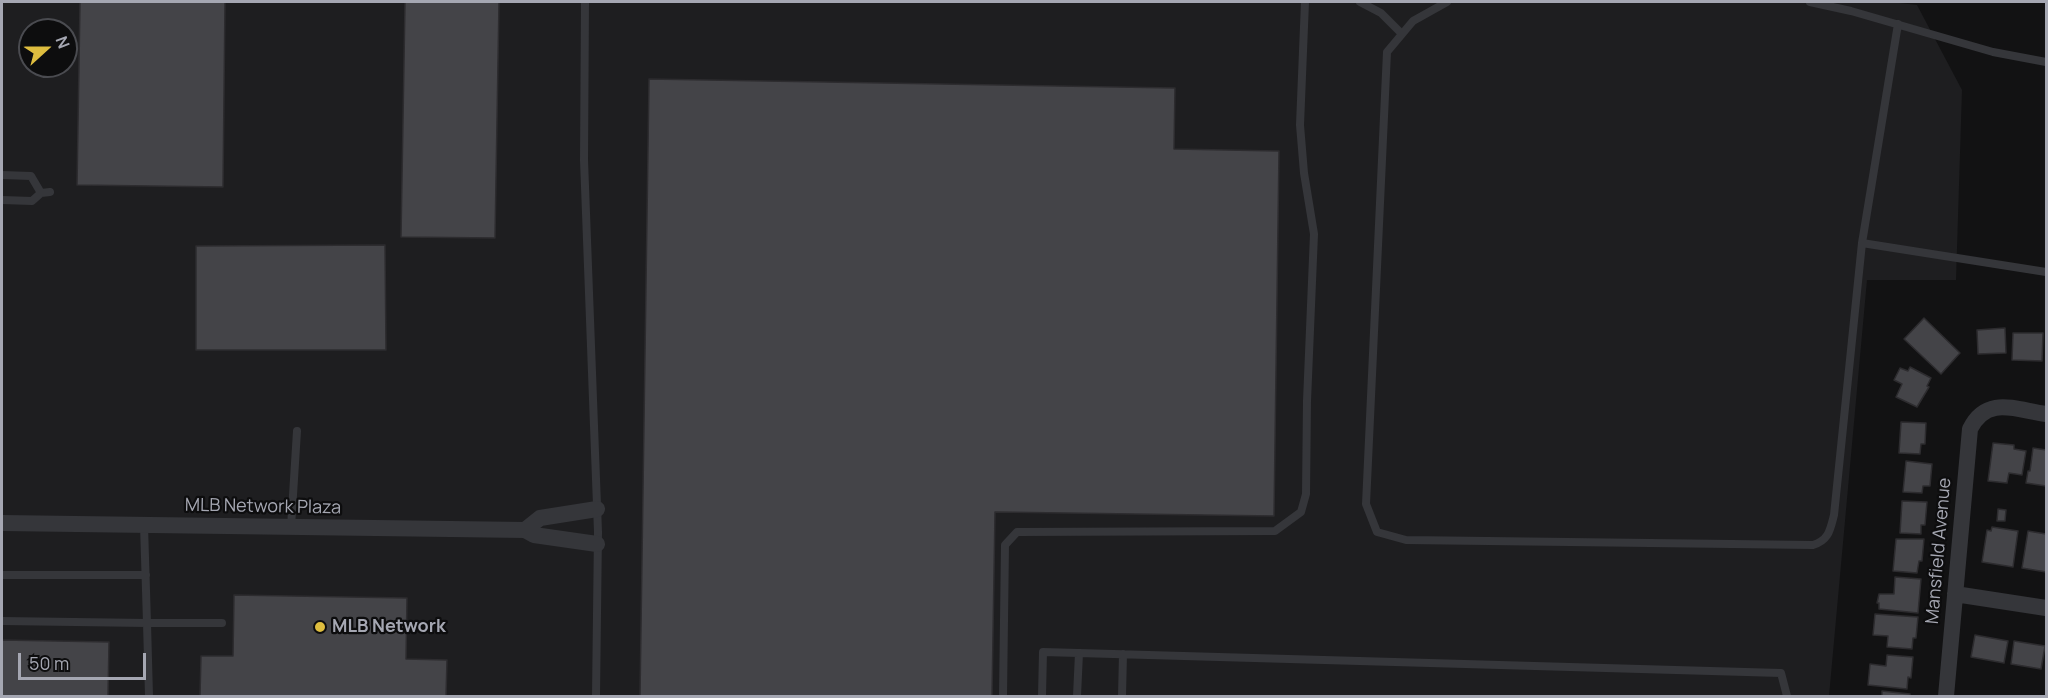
<!DOCTYPE html>
<html>
<head>
<meta charset="utf-8">
<style>
	body { margin:0 }
	#map { position:relative; width:2048px; height:698px; overflow:hidden; background:#121213; font-family:Manrope,sans-serif }
	canvas { display:block }
	.frame { position:absolute; inset:0; border:3px solid #a5a7b2; pointer-events:none }
	.north { position:absolute; left:18px; top:18px; width:60px; height:60px; box-sizing:border-box; background:#0d0d0e; border:2px solid #4a4b50; border-radius:50%; rotate:69deg; font-size:16px; font-weight:700; line-height:24px; text-align:center; color:#a5a7b2 }
	.north::after { content:''; display:block; margin:auto; width:21px; height:27px; background:#debd3f; clip-path:polygon(50% 0,100% 100%,50% 72%,0 100%) }
	.scale { position:absolute; left:18px; top:653px; width:128px; height:27px; box-sizing:border-box; border:3px solid #a5a7b2; border-top:0; padding-left:8px; font-size:18px; line-height:21px; white-space:nowrap; color:#a5a7b2; -webkit-text-stroke:4px #0d0d0e; paint-order:stroke }
</style>
</head>
<body>
<div id="map">
<canvas width="2048" height="698"></canvas>
<div class="frame"></div>
<div class="north">N</div>
<div class="scale">50 m</div>
</div>
<script>
const context = document.querySelector('canvas').getContext('2d');
context.lineJoin = 'round';
function fillPath(path, color) { context.fillStyle = color; context.fill(path, 'evenodd'); }
function trace(path, color, width, dash) { context.strokeStyle = color; context.lineWidth = width; context.lineCap = dash ? 'butt' : 'round'; context.setLineDash(dash || []); context.stroke(path); }
function write(font, color, halo, rows, align = 'center') {
  context.font = font + ' Manrope,sans-serif'; context.lineWidth = 4.5; context.setLineDash([]); context.textBaseline = 'middle'; context.strokeStyle = halo; context.fillStyle = color; for (const [text, x, y, turn = 0] of rows) {
    context.save(); context.translate(x, y); context.rotate((+turn || 0) * Math.PI / 180); context.textAlign = isNaN(turn) ? turn : align; if (halo) context.strokeText(text, 0, 0); context.fillText(text, 0, 0); context.restore();
  }
}
fillPath(new Path2D(`
	M2 2H1890L1917 5 1962 90 1956 280H1867L1829 696H2ZM30 30H66V66H30Z`), '#1e1e20');
const building = new Path2D(`
	M80 2H225L223 187 77 185Z
	M405 2H499L495 238 401 237Z
	M649 79 1175 88 1174 149 1279 151 1274 516 995 512 992 696H640Z
	M385 245 386 350H196V246Z
	M1924 318 1960 353 1941 374 1904 339Z
	M2005 328 2006 353 1978 354 1977 330Z
	M2013 333H2043L2042 361 2012 360Z
	M1910 367 1931 378 1927 386 1929 387 1917 407 1896 397 1902 384 1894 380 1900 368 1908 371Z
	M1901 422 1926 423 1925 444H1921L1920 454 1899 453Z
	M1993 443 2014 445V449L2026 451 2022 475 2009 473 2007 483 1988 481Z
	M2033 448 2046 450V486L2026 483 2028 471H2030Z
	M1906 461 1932 464 1930 486H1923L1922 493 1903 492Z
	M1902 501 1927 502 1925 525H1921V534L1900 533Z
	M1998 509 2006 510 2005 521H1997Z
	M1992 527 2018 531 2013 567 1982 562 1987 530 1991 531Z
	M2028 531 2046 534V572L2022 568Z
	M1896 539H1924L1922 561H1919L1917 573 1893 571Z
	M1895 577 1921 579 1918 613 1879 609V603H1877L1879 594H1894Z
	M234 595 407 598 406 659 447 660 446 696H200L201 656H233Z
	M1875 614 1918 617 1916 638H1913L1912 649 1887 647 1888 636 1873 635Z
	M1975 635 2008 641 2004 663 1971 657Z
	M2 640 109 642 108 696H2Z
	M2014 641 2045 646 2041 669 2011 664Z
	M1887 655 1913 657 1911 678 1908 677 1907 689 1868 685 1870 664 1886 666Z
	M1882 691 1910 694V696H1882Z`);
fillPath(building, '#444448');
trace(building, '#2d2c2f', 1.5);
trace(new Path2D(`
	M585 2 584 160 598 532 596 696
	M1360 2 1381 13 1402 34
	M1447 2 1413 21 1387 52 1366 504 1377 532 1406 540 1813 545C1829 540 1830 530 1834 515L1862 243 2046 272
	M1810 2 1851 11 1993 52 2046 62
	M2 175 31 176 41 193
	M2 200 32 201 41 193 50 192
	M1862 243 1898 24
	M144 525 147 623H222
	M291 527 297 431
	M2 575H146
	M2 621 147 623 149 696
	M1003 696 1005 545 1017 532 1275 531 1301 512 1306 494 1307 401 1314 234 1304 173 1300 125 1305 2
	M1042 696 1043 652 1781 673 1787 696
	M1077 696 1079 653
	M1122 696 1123 654`), '#35363a', 8);
trace(new Path2D(`
	M597 509 540 518 525 530 534 535 597 544
	M2 523 525 530
	M1955 594 2046 608
	M1946 696 1970 429C1987 395 2016 410 2046 414`), '#35363a', 16);
for (const [x, y, r, color] of [
	[320,627,6,"#debd3f"]
]) { const dot = new Path2D(); dot.arc(x, y, r, 0, 2 * Math.PI); context.fillStyle = color; context.fill(dot); trace(dot, '#0d0d0e', 2); }
write('18px', '#a5a7b2', '#0d0d0e', [
	["MLB Network Plaza",263,507,1],
	["Mansfield Avenue",1939,551,-85]
]);
write('bold 18px', '#a5a7b2', '#0d0d0e', [
	["MLB Network",332,627]
], 'left');
</script>
</body>
</html>
